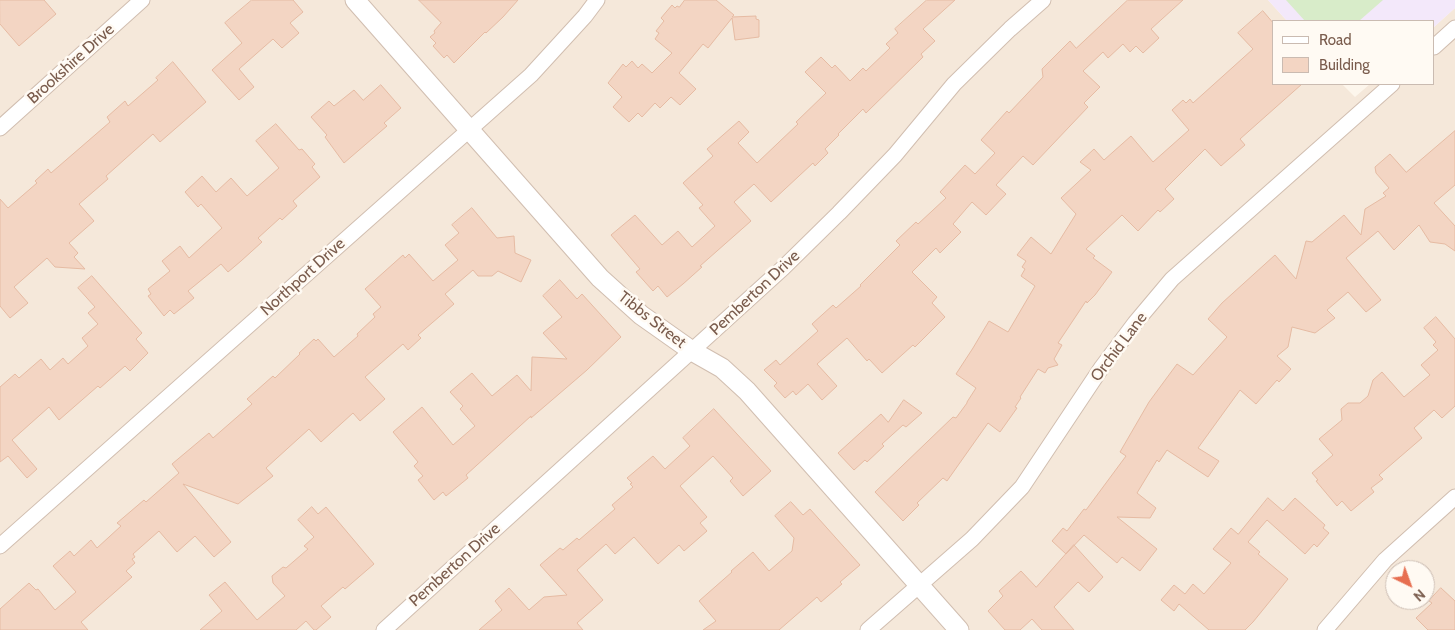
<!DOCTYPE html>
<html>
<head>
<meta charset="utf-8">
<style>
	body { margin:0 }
	#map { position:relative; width:1455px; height:630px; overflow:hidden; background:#fdf6ec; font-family:Cabin,sans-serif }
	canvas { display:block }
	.legend { position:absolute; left:1272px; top:20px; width:162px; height:65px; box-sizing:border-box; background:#fffaf3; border:1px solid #cabbb1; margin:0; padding:6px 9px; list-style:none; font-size:15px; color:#7a5c4d }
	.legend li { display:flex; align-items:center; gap:10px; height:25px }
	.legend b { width:25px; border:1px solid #cabbb1 }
	.north { position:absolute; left:1385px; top:560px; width:50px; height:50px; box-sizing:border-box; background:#fffaf3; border:1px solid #cabbb1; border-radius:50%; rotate:138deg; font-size:14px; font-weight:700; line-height:20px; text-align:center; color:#7a5c4d }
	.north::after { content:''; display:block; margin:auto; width:18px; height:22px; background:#e76f51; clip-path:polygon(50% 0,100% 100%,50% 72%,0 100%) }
</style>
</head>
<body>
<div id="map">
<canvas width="1455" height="630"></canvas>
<ul class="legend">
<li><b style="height:6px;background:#fff"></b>Road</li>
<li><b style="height:14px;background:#f3d5c3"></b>Building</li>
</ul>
<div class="north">N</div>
</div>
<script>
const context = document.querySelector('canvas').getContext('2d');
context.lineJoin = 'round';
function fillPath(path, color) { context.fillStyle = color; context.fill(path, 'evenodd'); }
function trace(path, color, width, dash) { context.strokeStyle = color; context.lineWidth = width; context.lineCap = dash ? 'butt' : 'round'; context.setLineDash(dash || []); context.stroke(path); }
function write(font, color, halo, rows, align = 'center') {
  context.font = font + ' Cabin,sans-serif'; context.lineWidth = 5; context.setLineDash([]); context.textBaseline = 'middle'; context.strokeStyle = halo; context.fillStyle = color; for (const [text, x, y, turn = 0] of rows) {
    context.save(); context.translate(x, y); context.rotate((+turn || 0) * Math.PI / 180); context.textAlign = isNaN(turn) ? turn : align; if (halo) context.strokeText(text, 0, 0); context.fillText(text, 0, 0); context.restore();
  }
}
fillPath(new Path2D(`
	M0 0H1268L1287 21H1274V84H1342L1355 97 1370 84H1434V27L1455 8V630H0ZM1395 570H1425V600H1395Z`), '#f5e8da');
fillPath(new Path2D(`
	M1268 0H1455V8L1434 27V21H1287Z`), '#f3e8fa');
fillPath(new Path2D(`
	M1286 0H1383L1359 21H1305Z`), '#d8ecc9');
const building = new Path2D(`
	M0 0H44L56 14 19 46 0 24Z
	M252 0H293L303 12 290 23 299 33 282 48 273 39 239 69 254 87 239 100 212 70 242 43 225 23Z
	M419 0H518L503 17 486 33 485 32 454 63 447 55 444 58 433 46 436 43 430 37 435 33 434 31 441 23Z
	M685 0H716L734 15 732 17 756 16V19L759 20V37L735 40 732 18 708 48 703 44 679 73 696 89 680 105 671 97 660 108 655 103 642 117 638 113 629 122 613 107 622 97 608 83 623 64 626 67 632 61 638 68 642 64 652 73 672 53 655 39 659 33 656 31 664 21 661 18 672 5 675 8 677 6 679 7Z
	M927 0H955L923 29 935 41 921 54 923 57 866 113 863 109 838 134 839 135 825 149 828 153 815 166 813 163 771 202 754 184 734 202 751 221 700 266 702 267 683 284 667 297 658 286 653 291 636 272 640 269 611 235 635 215 662 245 678 231 692 247 715 226 699 208 703 205 683 183 713 156 707 149 739 121 749 132 738 143 757 163 798 124 796 122 826 93 805 72 821 57 832 68 835 65 850 81 863 68 866 71 890 48 886 44 898 33 895 29Z
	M1128 0H1183L1151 29 1159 38 1143 53 1136 46 1130 52 1123 44 1108 58 1103 52 1083 71 1100 87 1084 103 1088 107 1033 165 1023 156 996 185 1006 194 986 215 972 202 953 224 961 232 940 253 936 248 912 272 937 297 932 303 945 317 915 347 913 345 882 373 869 359 867 361 847 338 817 364 837 386 822 400 808 384 796 395 793 391 785 398 774 386 777 383 764 370 776 360 780 365 818 331 812 324 833 305 836 308 861 286 860 285 900 245 896 241 916 222 918 224 946 198 940 192 965 165 975 174 995 153 981 140 1007 111 1009 113 1043 77 1042 69 1070 41 1076 48Z
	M1263 11 1274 24V84H1302L1240 139 1245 145 1221 166 1205 149 1165 189 1174 199 1160 212 1158 210 1138 231 1122 215 1086 249 1095 256 1093 258 1112 272 1095 295 1087 303 1086 301 1058 343 1062 345 1054 359 1058 365 1048 368 1045 373 1038 369 1020 397 1021 398 1015 407 1017 408 1000 432 988 423 947 481 943 478 917 503 919 505 903 521 875 492 953 417 956 418 967 403V402L976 388 956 374 973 348 989 321 1008 332 1035 286 1021 276 1025 269 1022 267 1026 261 1017 255 1031 237 1051 254 1076 214 1061 198 1091 170 1080 162 1094 149 1104 160 1131 136 1153 162 1189 130 1172 110 1183 100 1186 103 1190 99 1193 103 1253 49 1238 33Z
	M173 62 206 102 160 142 153 134 106 176 108 179 79 204 94 221 69 243 78 253 74 257 85 269 55 267 47 258 14 287 28 303 10 318 0 306V199L8 208 37 183 35 181 48 169 51 173 110 122 107 117 125 101 128 106 158 80 156 78Z
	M381 85 401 108 384 123 387 126 344 163 325 137 327 135 311 117 329 101 334 106 354 90 363 100Z
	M276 124 299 150 302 149 315 164 312 167 320 177 293 201 297 206 282 220 280 218 258 238 262 242 241 261 228 272 221 264 188 291 194 298 174 314 170 310 164 316 148 296 151 294 148 289 170 271 162 261 180 246 189 258 222 228 201 204 198 207 185 192 202 176 216 192 231 178 247 196 279 168 256 141Z
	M1455 131V185L1434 203 1455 226V251L1445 244 1430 242 1419 225 1394 250 1378 231 1346 258 1381 300 1366 312 1348 292 1327 310 1335 318 1315 333 1292 327 1288 347 1277 356 1291 369 1279 382 1277 380 1256 404 1240 390 1198 448 1219 461 1208 477 1167 450 1159 462 1157 460 1137 493 1156 508 1150 518 1117 517 1157 549 1140 571 1122 557 1117 563 1084 535 1066 554 1052 541 1063 528 1067 531 1084 509 1086 510 1126 456 1120 452 1149 402 1177 364 1193 375 1227 337 1208 319 1222 303 1275 255 1296 279 1306 241 1312 242 1344 215 1361 235 1365 209 1386 196 1383 193 1389 188 1376 173 1375 167 1390 154 1406 172Z
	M472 208 497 238 514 236 515 253 531 260 521 282 498 271 492 276H478L473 270 445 294 454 304 418 335 421 338 408 350 403 344 365 377 385 399 360 421 353 413 321 442 309 429 266 468 273 476 238 504 183 484 231 542 214 557 195 536 177 552 159 531 133 554 135 557 132 559 135 563 126 571 132 577 81 622 88 630H0V609L29 583 36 590 38 589 55 610 76 592 53 566 70 551 74 556 91 540 97 548 121 526 117 523 144 500 146 502 179 473 172 464 209 433 213 438 252 404 247 399 273 376 275 378 300 354 299 353 314 339 316 341 318 339 334 357 358 336 357 334 375 317 373 314 381 307 365 289 403 255 405 258 409 254 433 281 458 260 445 245 459 233 452 225Z
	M92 276 142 333 136 339 148 353 130 371 125 366 100 388 98 386 59 420 49 407 12 440 37 469 27 478 8 456 0 462V387L15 374 19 378 41 359 50 370 63 358 68 364 88 346 82 338 98 324 88 313 95 307 78 288Z
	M560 280 577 299 582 294 621 337 587 370 531 418V416L466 475 468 478 446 496 443 492 434 500 418 480 423 476 414 466 418 462 393 432 422 407 453 445 475 426 460 409 463 406 450 392 472 373 492 396 517 375 531 391 532 357 567 359 543 333 562 317 543 296Z
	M1436 317 1455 339V406L1442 418 1434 410 1414 428 1422 438 1379 475 1383 479 1371 488 1374 492 1351 511 1342 501 1337 506 1316 481 1318 480 1312 473 1333 455 1319 439 1342 420 1341 409 1348 403H1360L1368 396 1373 380 1382 372 1404 397 1430 375 1421 365 1438 350 1433 345 1436 342 1424 328Z
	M904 400 922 413 906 427 903 425 882 444 884 446 867 462 865 460 854 470 838 453 881 414 888 422Z
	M714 409 771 471 743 496 730 481 733 478 713 456 680 486 707 517 700 523 707 531 684 551 679 545 658 564 634 537 615 554 606 544 577 570 603 600 577 623 583 630H479L502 610 495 601 509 588 529 610 544 597 567 595 540 565 560 548 563 550 577 538 579 540 615 509 612 505 633 487 630 484 632 483 627 478 653 456 665 469 690 446 683 438Z
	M1268 498 1283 511 1295 498 1325 525 1323 528 1329 533 1317 547 1314 544 1305 554 1267 520 1248 542 1260 552 1258 554 1288 579 1253 622 1245 630H1209L1179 604 1174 611 1161 600 1174 585 1185 594 1193 584 1204 594 1231 563 1213 549 1231 528 1238 534Z
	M791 502 803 515 810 509 860 565 840 582 842 584 821 602 817 597 779 630H703L716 621 699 601 732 572 731 571 753 552 769 571 792 551 794 538 775 516Z
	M312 507 318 514 326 507 374 564 345 589 343 587 321 606 331 617 316 630H314L306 621 296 630H200L222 611 209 595 225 582 257 620 285 596 273 583 272 576 283 567 286 568 308 549 304 546 314 537 298 520Z
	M1074 545 1103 577 1089 592 1078 582 1054 607 1074 630H1042L1032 619 1020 630H1005L988 611 1003 596 999 591 1021 571 1036 587Z
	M1441 588 1455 601V630H1428L1416 618 1432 603 1429 601Z`);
fillPath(building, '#f3d5c3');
trace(building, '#e6bba3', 1);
const minor = new Path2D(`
	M1434 47 1455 28
	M0 128 142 0
	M0 546 531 75 585 16 597 0
	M384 630 783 268 839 213 895 155 954 84 1010 29 1043 0
	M868 630 972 539 1022 487 1102 367 1135 323 1172 279 1392 84
	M1325 630 1385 560 1455 497`);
const tertiary = new Path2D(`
	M355 0 600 278 641 315 692 351 722 368 747 391 959 630`);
trace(minor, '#d1beb0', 17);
trace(tertiary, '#d1beb0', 21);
trace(minor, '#fff', 15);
trace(tertiary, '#fff', 19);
write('16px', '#7a5c4d', '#fffaf3', [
	["Brookshire Drive",71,64,-42],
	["Northport Drive",303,277,-42],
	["Pemberton Drive",755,293,-43],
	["Tibbs Street",652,320,38],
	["Orchid Lane",1119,347,-53],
	["Pemberton Drive",455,565,-42]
]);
</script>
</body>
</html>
